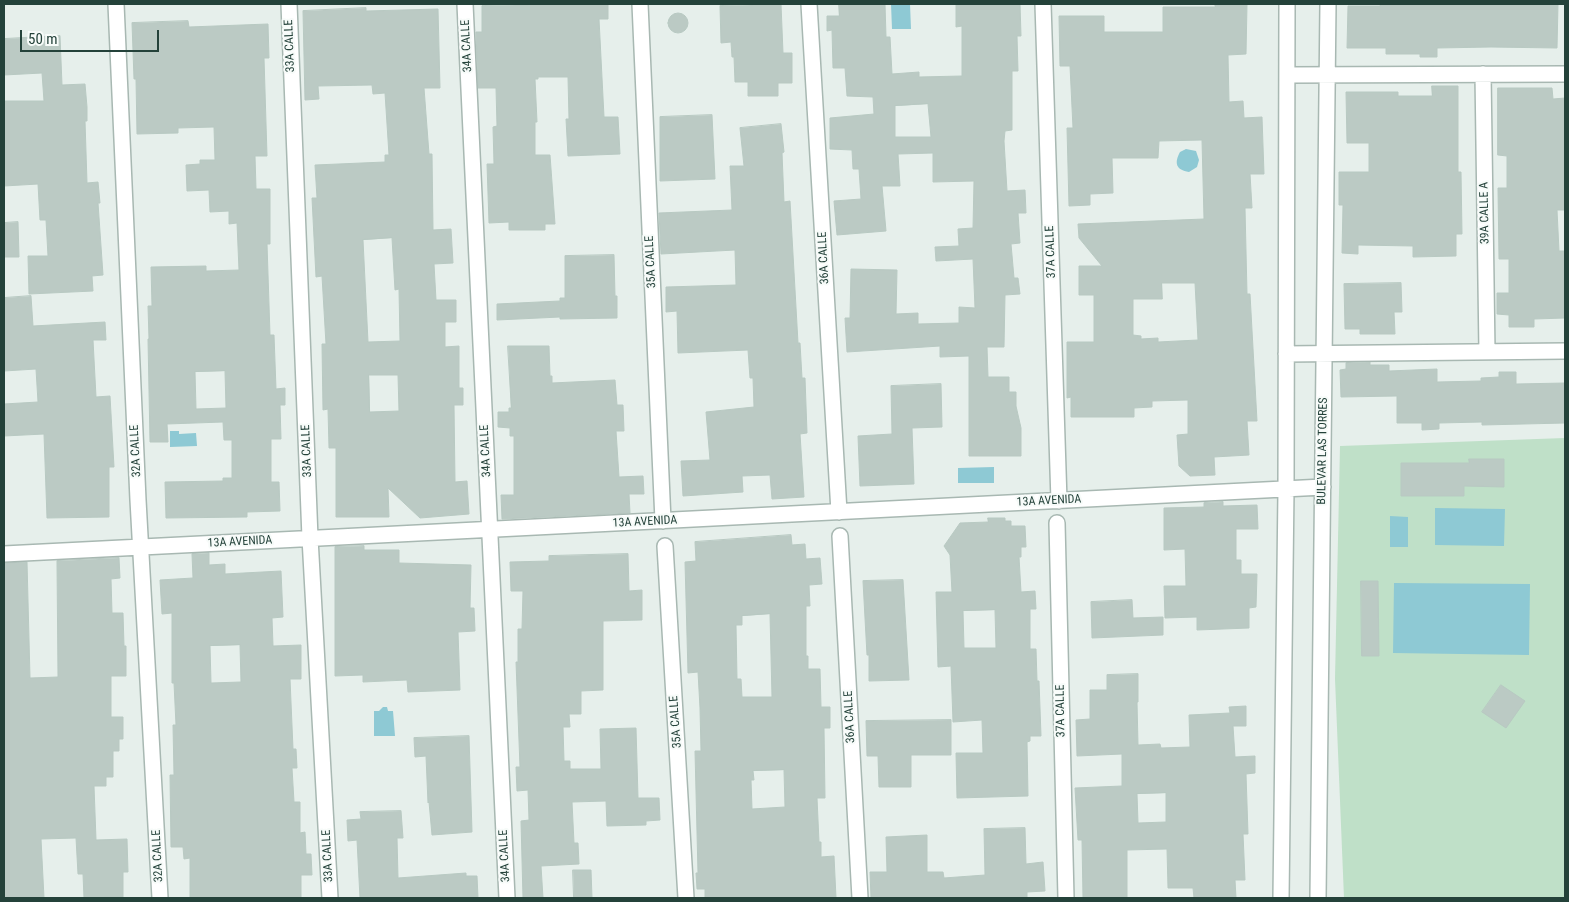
<!DOCTYPE html>
<html>
<head>
<meta charset="utf-8">
<style>
	body { margin:0 }
	#map { position:relative; width:1569px; height:902px; overflow:hidden; background:#e6efeb; font-family:"Roboto Condensed",sans-serif }
	canvas { display:block }
	.frame { position:absolute; inset:0; border:5px solid #24423a; pointer-events:none }
	.scale { position:absolute; left:20px; top:30px; width:139px; height:22px; box-sizing:border-box; border:2px solid #24423a; border-top:0; padding-left:6px; font-size:15px; line-height:18px; white-space:nowrap; color:#24423a; -webkit-text-stroke:4px #f7fbf9; paint-order:stroke }
</style>
</head>
<body>
<div id="map">
<canvas width="1569" height="902"></canvas>
<div class="frame"></div>
<div class="scale">50 m</div>
</div>
<script>
const context = document.querySelector('canvas').getContext('2d');
context.lineJoin = 'round';
function fillPath(path, color) { context.fillStyle = color; context.fill(path, 'evenodd'); }
function trace(path, color, width, dash) { context.strokeStyle = color; context.lineWidth = width; context.lineCap = dash ? 'butt' : 'round'; context.setLineDash(dash || []); context.stroke(path); }
function write(font, color, halo, rows, align = 'center') {
  context.font = font + ' "Roboto Condensed",sans-serif'; context.lineWidth = 4; context.setLineDash([]); context.textBaseline = 'middle'; context.strokeStyle = halo; context.fillStyle = color; for (const [text, x, y, turn = 0] of rows) {
    context.save(); context.translate(x, y); context.rotate((+turn || 0) * Math.PI / 180); context.textAlign = isNaN(turn) ? turn : align; if (halo) context.strokeText(text, 0, 0); context.fillText(text, 0, 0); context.restore();
  }
}
fillPath(new Path2D(`
	M1565 438V898H1344L1335 679 1340 446Z`), '#bfe0c8');
fillPath(new Path2D(`
	M891 4H910L911 29H892Z
	M1186 149 1196 151 1199 160 1197 167 1189 172C1176 170 1174 163 1180 152Z
	M170 431H179V434L196 433 197 446 170 447Z
	M994 467V483H958V468Z
	M1435 508 1505 509 1504 546 1435 545Z
	M1390 516 1408 517V547H1390Z
	M1394 583 1530 584 1529 655 1393 653Z
	M383 707H387L388 711H393L395 736H374V711H379Z`), '#8ec9d4');
const building = new Path2D(`
	M549 4H608V19H599L604 117H618L620 154 568 156 566 119H569L568 77H538V79H535L537 122H535V155H550L555 224H545V230H509V222L489 223 487 164H494L493 127 497 126 496 88H478L476 32H482V6Z
	M781 4 783 53H792V83H778V96H748V82H735L734 57H732L731 42 721 43 720 6Z
	M839 4H885L886 37H890L892 74 919 72V77L962 76V26L956 27V4H1020L1021 36H1017L1018 71H1012V130L1005 131 1004 141 1007 191 1025 190 1026 213H1018L1020 243 1011 244 1014 278H1018L1020 294 1005 295 1004 347H987L988 377H1009V392H1016V406L1021 428V456H969V356L940 357V346L847 352 845 318H850L851 269 897 270 896 314 918 313V324L959 323V307L975 308 973 259 936 261 935 247 959 246 958 229 973 228 974 181 933 182V153L898 154 900 186H882L886 231 837 235 834 201 861 199 859 169H853L852 150 830 149V118L874 114 873 97 847 96 845 68H833L832 30 827 31V16H839ZM928 104 931 137H895V106Z
	M1215 4H1247L1246 54 1228 55 1229 102 1243 101 1244 118 1262 117 1264 174H1250L1252 208H1245L1247 294H1250L1257 421H1247L1249 455 1214 457 1215 475 1190 476 1179 466 1177 435 1188 434V400L1152 401V407L1134 408V417H1071V397L1067 398V342H1094V295H1079V266H1102L1079 238 1078 224 1204 219 1202 140 1159 141 1158 158H1112L1113 193 1090 194V205L1069 206 1067 128H1073L1070 66H1060L1059 16H1104V32H1163V7H1215ZM1162 283H1195L1198 340 1158 342V338L1141 339V336L1133 335V299H1162Z
	M1380 4H1558L1557 48 1491 47 1437 48V57H1420V54H1386V48H1347L1348 6H1380Z
	M366 8V11L438 9 440 88H424L429 154H432L433 230 451 229 453 263 434 264 436 300H456V322H445V347L459 346V388H463V405H454L455 482 467 481 469 514 420 518 388 488 389 517H336V448H329L328 409 323 410 322 344H326L322 276 316 277 312 198H317L315 165 385 162V155H389L385 93 373 94 372 85 318 86 319 99 305 100 303 11ZM392 238 395 290 399 289 400 341 368 342 363 240ZM369 375H398L399 411 370 412Z
	M668 23a10 10 0 1 1 20 0a10 10 0 1 1-20 0Z
	M188 21 189 27 268 24 269 58H264L267 156H255L256 189H270V244H267L270 335H274L276 389 285 388V405H280L281 439H271V482H279L280 511 247 512V517L166 518 165 482 223 481V478H232V440H224L223 422 167 424 168 442H150L148 339H149L148 306H152L151 267 206 266V271L239 270 237 223 229 224V211L210 212 209 190 187 191 186 165 200 164V160H215L214 127 178 128V133L137 134 136 79H134L132 23ZM225 371 226 408 196 409 195 372Z
	M60 36 62 85 85 84 87 107V121H85L87 183 98 182 100 203H98L103 275 92 276 93 291 29 294 28 256H48L46 220H40L38 184 4 186V101H44L42 73 4 75V39Z
	M1432 86H1458V172H1461L1462 234H1456V256L1413 257V246L1358 245V254L1342 253 1343 205H1339V172H1369V143H1347L1346 92H1398V96H1432Z
	M1498 88H1552L1553 99 1565 98V210H1557L1559 251H1565V318L1534 319V327H1509V315L1497 314V293H1509V259H1499L1498 188H1507V156L1498 155Z
	M712 115 715 179 660 181V117Z
	M781 124 784 152 782 153 784 202 790 201 798 343H800L802 378H805L807 433 800 434 804 497 772 499 770 475 742 476 743 492 683 496 681 461 710 460 706 412 754 407 753 378H750L748 350 678 353 677 311 666 312V287L736 285 735 250 661 254 659 213 732 210 730 166H744L740 128Z
	M18 222 19 257H4V223Z
	M614 255 615 296H617V318L560 319V317L497 320V304L560 301V298H565V256Z
	M1401 283 1402 312H1394L1395 334H1360V329H1345L1344 284Z
	M31 296 33 326 105 322 106 340H93L96 397 110 396 114 467H109V517L47 518 44 434 4 436V404L38 402 36 369 4 371V298Z
	M508 346H549L550 376H552V383L615 380 617 405H623L624 431H616L619 477 643 476 644 494H629L630 513 502 519 501 495H514V436H510V428L498 427V412H509V408H511Z
	M1370 362V365H1389V371L1437 369V382L1481 381V378L1499 377V372H1516V384L1565 383V423L1482 425V422L1439 423V429L1422 430V423H1397V396L1341 397 1340 370 1346 369V363Z
	M941 384 942 427 912 428 914 484 860 486 858 436 892 434 891 386Z
	M1469 459H1504V487L1464 486V496H1401V463H1469Z
	M1223 502V506L1257 505 1258 529H1236V560H1241V574H1257L1256 607 1249 608V628L1197 630V617L1165 618 1164 586H1186L1185 549 1164 550V508L1204 507V503Z
	M988 518H1005V521H1011V526H1025L1026 547H1021V557H1019L1021 592 1035 591 1036 609H1030V649H1036L1037 681H1039L1041 736H1030V741L1027 742 1028 796 957 798 956 753H983L982 720 953 722 951 666 938 667 936 592H952L950 555 944 546 960 523 988 522ZM995 610 996 648H964L963 611Z
	M791 535 792 545 805 544 806 559 820 558 822 584 809 585 810 606H806V656H808V669H820L821 707H830V728H824L825 798H817L819 842H821V857L834 856 836 898H705V889H697L696 873H698L695 751H701L700 708 698 672 688 673 685 562 696 561 695 542ZM770 614 772 697H742L741 679H737L736 625H742V616ZM784 770 785 807 752 809 751 780H754L753 771Z
	M364 546V550H399V563L471 565 470 608H474L475 631 458 632 460 690 408 692 407 680 363 682V675L335 676V547Z
	M209 553V565L225 564V574L281 571 283 617 272 618 273 646 301 645V679H290L293 749H296L297 768H292L294 802H300V833L305 832 306 854H311L312 875H301V898H190V858L184 859 183 847H171L170 775H174L173 725H176L174 683H172V613L162 614 160 580 193 578 192 554ZM240 645 241 682 211 683 210 646Z
	M628 554 629 591 642 590V620L603 621V690L581 691V714H569L570 727H563L564 761H570V769H601L600 729 636 728 638 798H659L660 820 646 821V825L607 826 606 801 572 802 574 843H578L579 864 541 866 543 898H523L521 821 529 820 528 790 517 791 516 767H520L516 662H518V629H522L523 591H511L510 562 549 561V556Z
	M119 558 120 578 111 579 112 613H123L124 646H126V676H111V717H123V739H119V751H113V777H106V786H94L96 840 127 839 128 872H123V897L84 898 83 874H78L76 838 41 839 44 898H4V563L27 562 30 678 58 677 57 561Z
	M903 580 909 680 869 681V655H867L863 581Z
	M1361 581H1378L1379 656H1362Z
	M1132 600 1133 618 1163 617V635L1092 638 1091 602Z
	M1138 674V702H1137L1138 745 1160 744 1161 748 1190 747 1189 715 1230 713 1229 707 1246 706V726H1233L1235 757 1255 756V773L1246 774 1248 834H1243L1245 880H1235L1236 898H1194L1193 888H1168L1167 849 1127 850V898H1083L1082 840H1078L1075 788 1122 786V754L1077 756 1076 720 1090 719V690H1107V675ZM1166 793V822L1138 823 1137 794Z
	M1501 685 1525 701 1506 728 1482 712Z
	M951 720V755H911V787H879L878 756H867L866 721Z
	M469 736 472 832 432 835 429 802 428 803 426 756 415 757 414 738Z
	M401 811 403 838H397L398 878 466 873V876H477L478 898H360L357 840 348 841 347 820 361 819 360 812Z
	M1025 828 1026 864 1043 862 1045 891 1027 892V898H871L870 872H887L886 837 927 835V872H943L944 878 985 875 984 829Z
	M573 870H591L592 898H574Z`);
fillPath(building, '#bbcac4');
trace(building, '#b8c9c2', 1);
const minor = new Path2D(`
	M116 4 138 500 160 898
	M289 4 310 538 330 898
	M465 4 507 898
	M640 4 663 521
	M809 4 839 512
	M1043 4 1059 501
	M1483 74 1487 352
	M1288 75 1565 74
	M1286 354 1565 351
	M1057 523 1066 898
	M840 536 860 898
	M665 546 686 898
	M4 554 1323 487
	M1281 898 1286 490 1287 4
	M1318 898 1328 4`);
trace(minor, '#a8b8b2', 18);
trace(minor, '#fff', 15);
write('12px', '#24423a', '#f7fbf9', [
	["33A CALLE",290,46,-92],
	["34A CALLE",467,46,-93],
	["39A CALLE A",1485,213,-91],
	["37A CALLE",1051,252,-92],
	["36A CALLE",824,258,-93],
	["35A CALLE",651,262,-93],
	["32A CALLE",136,451,-93],
	["33A CALLE",307,451,-92],
	["34A CALLE",486,451,-93],
	["BULEVAR LAS TORRES",1323,451,-89],
	["13A AVENIDA",1049,501,-3],
	["13A AVENIDA",645,522,-3],
	["13A AVENIDA",240,542,-3],
	["37A CALLE",1061,711,-91],
	["36A CALLE",850,717,-93],
	["35A CALLE",676,722,-94],
	["32A CALLE",158,856,-93],
	["33A CALLE",328,856,-93],
	["34A CALLE",505,856,-93]
]);
</script>
</body>
</html>
